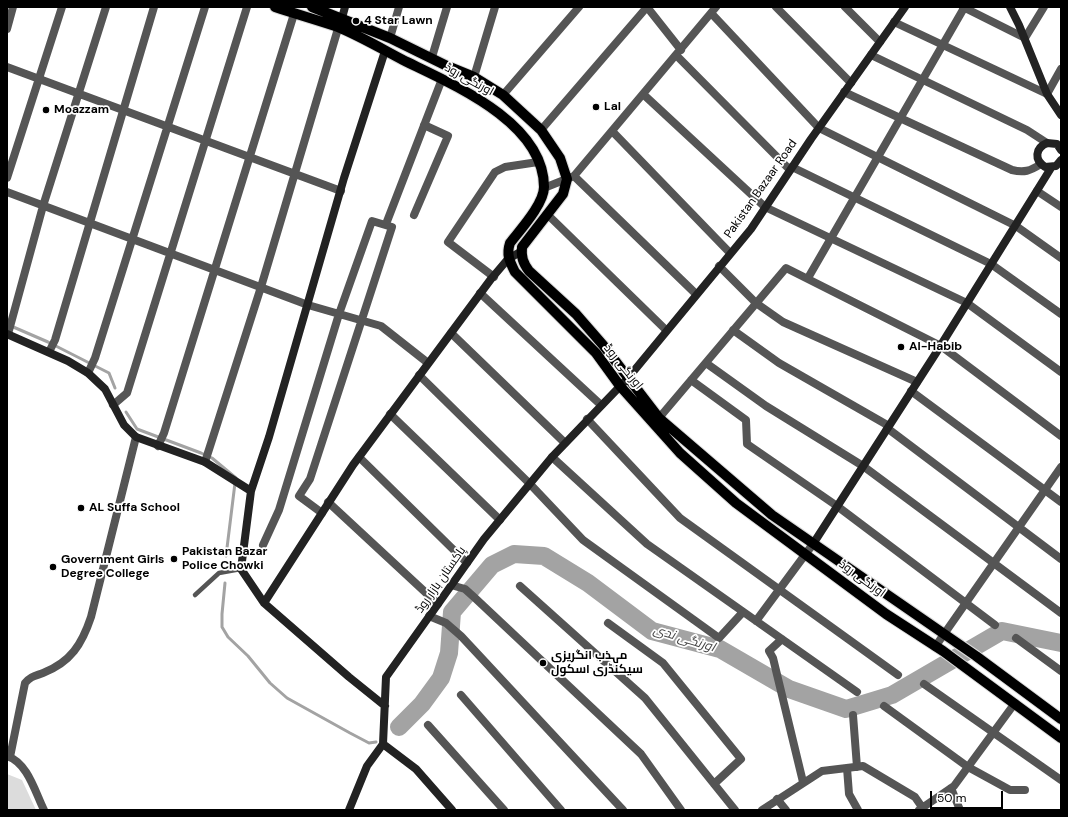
<!DOCTYPE html>
<html>
<head>
<meta charset="utf-8">
<style>
	body { margin:0 }
	#map { position:relative; width:1068px; height:817px; overflow:hidden; background:#fff; font-family:"DM Sans",sans-serif }
	canvas { display:block }
	.frame { position:absolute; inset:0; border:8px solid #000; pointer-events:none }
	.scale { position:absolute; left:930px; top:791px; width:73px; height:18px; box-sizing:border-box; border:2px solid #000; border-top:0; padding-left:5px; font-size:12px; line-height:14px; white-space:nowrap; color:#000; -webkit-text-stroke:3px #fff; paint-order:stroke }
</style>
</head>
<body>
<div id="map">
<canvas width="1068" height="817"></canvas>
<div class="frame"></div>
<div class="scale">50 m</div>
</div>
<script>
const context = document.querySelector('canvas').getContext('2d');
context.lineJoin = 'round';
function fillPath(path, color) { context.fillStyle = color; context.fill(path, 'evenodd'); }
function trace(path, color, width, dash) { context.strokeStyle = color; context.lineWidth = width; context.lineCap = dash ? 'butt' : 'round'; context.setLineDash(dash || []); context.stroke(path); }
function write(font, color, halo, rows, align = 'center') {
  context.font = font + ' "DM Sans",Cairo,sans-serif'; context.lineWidth = 3.5; context.setLineDash([]); context.textBaseline = 'middle'; context.strokeStyle = halo; context.fillStyle = color; for (const [text, x, y, turn = 0] of rows) {
    context.save(); context.translate(x, y); context.rotate((+turn || 0) * Math.PI / 180); context.textAlign = isNaN(turn) ? turn : align; if (halo) context.strokeText(text, 0, 0); context.fillText(text, 0, 0); context.restore();
  }
}
fillPath(new Path2D(`
	M7 774 22 780 36 810H7Z`), '#dcdcdc');
trace(new Path2D(`
	M11 326 48 342 109 373 115 388
	M126 412 137 429 201 453 212 458 236 478
	M226 556 235 483
	M225 583 222 614V627L228 637 248 656 270 683 287 698 350 733 369 743 376 742`), '#a3a3a3', 3);
trace(new Path2D(`
	M399 727 422 704 441 678 449 653 452 612 492 565 514 554 544 556 588 583 652 631 720 649 789 689 846 709 892 695 1002 631 1061 643`), '#a3a3a3', 18);
const primary = new Path2D(`
	M275 7C296 14 317 20 338 27 360 36 382 49 403 60 452 84 544 122 544 187 544 204 520 230 510 243 506 255 510 262 515 272L596 353 620 386 680 453 736 503 886 614 943 651 1061 738
	M312 7 390 38 447 66 474 77 503 95 541 130 560 158 567 179 563 194 522 247C521 257 523 263 529 271L576 314 603 345 659 418 772 515 976 656 1061 719`);
trace(primary, '#dbdbdb', 12);
trace(new Path2D(`
	M195 595 219 573 241 569`), '#555', 4.5);
trace(new Path2D(`
	M647 7 681 50
	M776 7 851 83
	M845 7 880 42
	M963 7 1025 38 1044 7
	M711 13 819 128 1016 226 1061 258
	M894 22 1047 94 1061 69
	M7 29 13 7
	M390 38 399 7
	M676 55 790 170
	M871 55 1027 130 1047 143
	M432 57 447 7
	M7 67 341 191
	M474 77 495 7
	M844 92 1012 170C1024 173 1030 171 1041 164
	M643 94 765 207 967 303 1061 372
	M503 95 579 7
	M541 130 647 7
	M612 131 730 253
	M792 167 991 264 1061 314
	M574 176 696 294
	M7 178 62 7
	M544 188 574 176 716 7
	M1037 191 1061 207
	M7 192 308 305 381 326 428 363
	M414 215 448 136 424 125
	M548 215 666 330
	M386 224 442 79
	M719 266 756 303 783 322 917 382
	M494 277 448 242 495 172 505 167 538 162
	M808 278 964 8
	M480 293 601 405
	M733 330 779 363 889 426
	M451 333 565 443
	M8 334 43 206 106 7
	M49 352 55 340 154 7
	M706 363 766 406 863 466 1061 613
	M88 373 95 358 205 7
	M419 375 530 484 583 540 719 638 743 612
	M691 380 746 420 747 444 837 506 995 625
	M911 391 1061 502
	M113 405 127 393 247 7
	M390 414 500 520
	M659 418 786 268 941 346 1061 436
	M587 419 680 518 898 675
	M887 428 1061 559
	M158 446 164 433 294 14
	M359 457 467 563
	M552 457 647 544 857 692
	M205 462 261 287 340 22
	M328 502 438 604
	M263 545 279 510 339 314 372 221 392 227 310 479 299 496 322 513
	M451 585 465 589 475 598 641 754 681 810
	M520 586 645 698 735 810
	M429 616 446 623 461 636 623 810
	M756 621 813 544
	M608 623 663 663 741 759 714 784
	M1016 638 1061 671
	M782 639 769 651 773 658 803 782
	M935 647 1061 467
	M924 684 1061 780
	M461 695 561 810
	M884 706 968 767 1010 790H1025
	M853 715 857 767
	M428 725 504 810
	M7 756C28 763 35 792 44 810
	M10 757 25 683C31 676 35 676 43 673 71 662 82 644 91 617L136 437
	M847 768 849 794 858 810
	M951 788 960 810
	M777 799 786 810
	M762 810 822 771 863 766 915 797 924 810
	M919 810 954 786 1015 703`), '#555', 8);
trace(new Path2D(`
	M1010 7 1019 25 1047 94 1061 115
	M342 18 345 7
	M1061 150 1057 144 1047 143C1035 148 1034 160 1045 167L1056 166 1061 160
	M7 334 68 361 88 373 105 389 124 425 136 437 205 462 251 491
	M813 544 936 353 1051 168
	M264 603 353 465 491 279 508 259 522 251
	M385 706 349 677 264 603 241 569 251 491 269 437 344 178 385 51
	M383 744 386 677 438 604 484 539 552 457 628 378 751 229 811 139 905 7
	M383 744 416 769 452 810
	M349 810 367 766 383 744`), '#222', 8);
trace(primary, '#000', 10);
for (const [x, y, r, color] of [
	[356,21,4,"#000"],
	[596,107,4,"#000"],
	[46,110,4,"#000"],
	[901,347,4,"#000"],
	[81,508,4,"#000"],
	[174,559,4,"#000"],
	[53,567,4,"#000"],
	[543,663,4,"#000"]
]) { const dot = new Path2D(); dot.arc(x, y, r, 0, 2 * Math.PI); context.fillStyle = color; context.fill(dot); trace(dot, '#fff', 1.5); }
write('bold 12px', '#000', '#fff', [
	["4 Star Lawn",364,21],
	["Lal",604,107],
	["Moazzam",54,110],
	["Al-Habib",909,347],
	["AL Suffa School",89,508],
	["Pakistan Bazar",182,552],
	["Police Chowki",182,566],
	["Government Girls",61,560],
	["Degree College",61,574],
	["مہذب انگریزی",551,656],
	["سیکنڈری اسکول",551,670]
], 'left');
write('12px', '#000', '#fff', [
	["اورنگی روڈ",469,80,29],
	["Pakistan Bazaar Road",761,189,-55],
	["اورنگی روڈ",623,367,51],
	["اورنگی روڈ",862,579,36],
	["پاکستان بازار روڈ",441,580,-55]
]);
write('italic 13px', '#444', '#fff', [
	["اورنگی ندی",684,639,17]
]);
</script>
</body>
</html>
